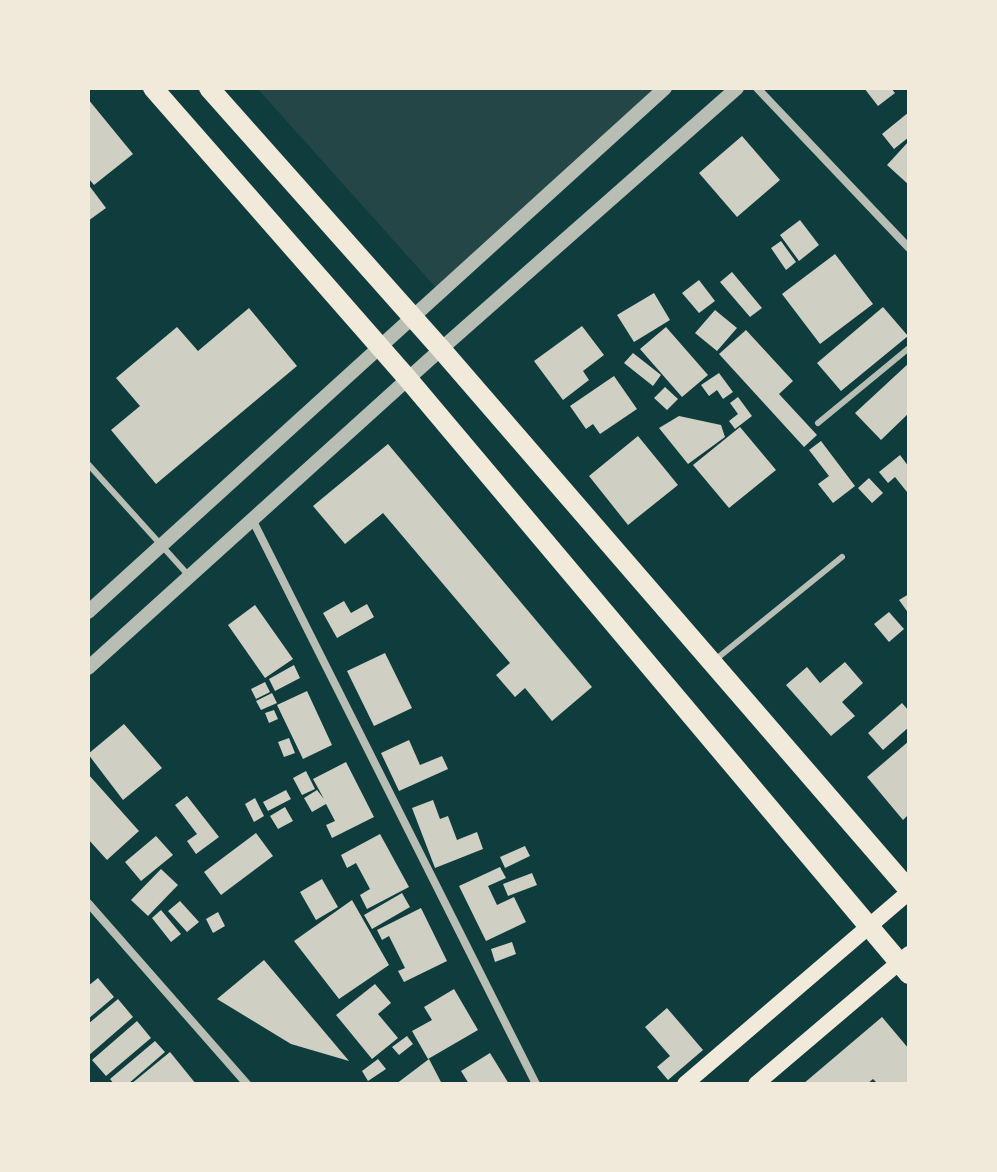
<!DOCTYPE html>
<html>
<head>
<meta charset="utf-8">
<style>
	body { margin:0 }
	#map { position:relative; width:997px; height:1172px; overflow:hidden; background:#0f3d3e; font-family:Raleway,sans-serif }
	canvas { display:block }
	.frame { position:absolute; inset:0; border:90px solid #f1e9da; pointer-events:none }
</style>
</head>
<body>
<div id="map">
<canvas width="997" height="1172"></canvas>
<div class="frame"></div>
</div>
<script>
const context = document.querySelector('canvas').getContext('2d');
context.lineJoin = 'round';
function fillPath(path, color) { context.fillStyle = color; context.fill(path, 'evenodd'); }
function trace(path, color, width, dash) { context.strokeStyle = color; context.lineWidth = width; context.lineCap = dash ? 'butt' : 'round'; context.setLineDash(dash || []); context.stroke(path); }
fillPath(new Path2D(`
	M257 88H668L439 291Z`), '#244646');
fillPath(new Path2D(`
	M864 88H891L895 93 878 106Z
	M88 99 133 154 94 185 88 178Z
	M909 112V137L894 149 882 134Z
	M742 136 780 180 737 217 699 173Z
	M909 141V185L887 165Z
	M88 184 106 208 88 221Z
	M800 220 819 245 799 261 780 235Z
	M781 241 796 262 786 270 771 248Z
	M835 254 873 304 820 344 782 294Z
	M732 272 762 308 750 317 720 282Z
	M699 280 715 301 699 313 682 293Z
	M654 293 670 320 634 342 617 315Z
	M883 307 908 336 841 391 817 363Z
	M249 308 297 366 156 484 111 430 140 406 116 378 177 327 198 351Z
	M715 310 737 328 717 351 695 333Z
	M582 326 604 355 583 371 589 380 563 400 534 361Z
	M666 327 708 375 682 397 640 349Z
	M746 330 793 381 779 394 817 435 804 447 719 354Z
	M633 353 661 375 653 386 624 363Z
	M909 363V413L881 440 855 413Z
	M719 373 733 392 723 399 717 390 709 396 701 385Z
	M614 376 637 409 600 434 593 424 586 429 570 406Z
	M665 387 678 399 667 410 654 398Z
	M738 397 752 416 735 429 729 421 738 414 730 403Z
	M679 416 721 425 725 437 688 464 659 428Z
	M740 427 776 470 729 508 693 465Z
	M638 436 678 485 628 525 589 476Z
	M821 441 855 486 833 503 818 484 829 476 809 450Z
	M388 444 592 687 552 721 525 688 515 697 496 675 510 663 383 513 345 544 313 506Z
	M900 455 909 467 907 492 895 477 888 483 879 472Z
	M869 478 883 493 872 503 858 488Z
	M909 594V614L899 600Z
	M344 601 351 613 367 604 374 617 337 638 323 613Z
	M255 605 293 659 265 678 228 625Z
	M889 612 904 629 889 642 874 624Z
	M385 653 412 708 374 726 347 671Z
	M845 662 863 683 842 702 855 716 831 736 786 685 807 667 820 683Z
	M294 665 300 678 275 691 269 679Z
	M265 682 270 692 256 699 251 689Z
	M307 691 332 745 303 759 277 705Z
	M272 693 277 703 261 710 256 701Z
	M902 703 909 711V727L883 750 868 733Z
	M274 710 278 719 269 723 265 713Z
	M124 724 162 768 123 800 88 754Z
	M289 738 295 753 284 757 278 742Z
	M409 740 420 765 442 756 448 769 399 791 381 753Z
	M909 741V814L903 820 867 777Z
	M346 762 374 817 332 838 326 825 335 821 326 804 312 812 304 798 317 790 324 799 313 779Z
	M306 771 315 789 302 795 293 778Z
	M88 774 139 831 107 860 88 839Z
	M286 790 291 799 268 811 263 802Z
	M187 796 219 837 196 854 187 841 197 834 175 805Z
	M255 798 264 816 254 822 245 804Z
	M433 800 440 819 448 816 457 840 477 832 483 849 435 868 412 808Z
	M285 807 293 821 278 829 270 816Z
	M256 833 273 856 221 895 204 872Z
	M380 834 409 887 367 909 360 895 370 889 356 863 347 868 341 855Z
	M156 836 173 855 141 881 125 862Z
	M525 846 530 856 505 868 500 857Z
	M500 867 506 878 488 886 497 905 514 897 526 922 486 941 459 886Z
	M161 869 178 885 148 916 131 900Z
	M532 873 537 885 508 896 503 884Z
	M322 879 338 907 316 920 300 892Z
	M402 893 410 907 372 929 364 915Z
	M352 900 389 965 339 999 294 941Z
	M180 901 199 922 187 932 168 911Z
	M421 908 447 961 404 982 398 971 405 968 389 936 382 940 377 930Z
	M161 910 181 934 171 942 152 918Z
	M218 912 225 926 213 933 206 919Z
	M512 942 516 954 495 962 491 949Z
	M264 960 349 1061 291 1044 217 999Z
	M98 978 114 997 88 1019V986Z
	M375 984 391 1003 378 1014 398 1038 372 1059 336 1015Z
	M454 989 478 1030 428 1059 412 1031 432 1020 424 1007Z
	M118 999 133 1017 88 1056V1024Z
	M667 1008 703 1050 668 1080 657 1067 670 1056 645 1027Z
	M882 1017 909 1049V1084H878L873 1079 867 1084H803Z
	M137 1021 151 1038 106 1076 92 1060Z
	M407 1036 413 1044 399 1055 392 1047Z
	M155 1041 165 1052 128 1084H114L110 1079Z
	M170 1052 196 1084H131Z
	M490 1053 509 1084H469L461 1071Z
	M378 1059 386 1069 368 1081 362 1071Z
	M429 1059 442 1084H396Z`), '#cfcfc3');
trace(new Path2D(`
	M818 423 909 348
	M88 464 190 577
	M715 660 842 557`), '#b8beb3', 6);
trace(new Path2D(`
	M757 88 909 248
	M253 521 536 1084
	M88 903 247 1084`), '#b8beb3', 8);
trace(new Path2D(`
	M88 612 665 88
	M88 668 441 349 737 88`), '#b8beb3', 14);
trace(new Path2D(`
	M685 1084 909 892
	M756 1084 909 954`), '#f1e9da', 16);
trace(new Path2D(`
	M153 88 408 379 909 974
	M209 88 441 349 909 890`), '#f1e9da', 20);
</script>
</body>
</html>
